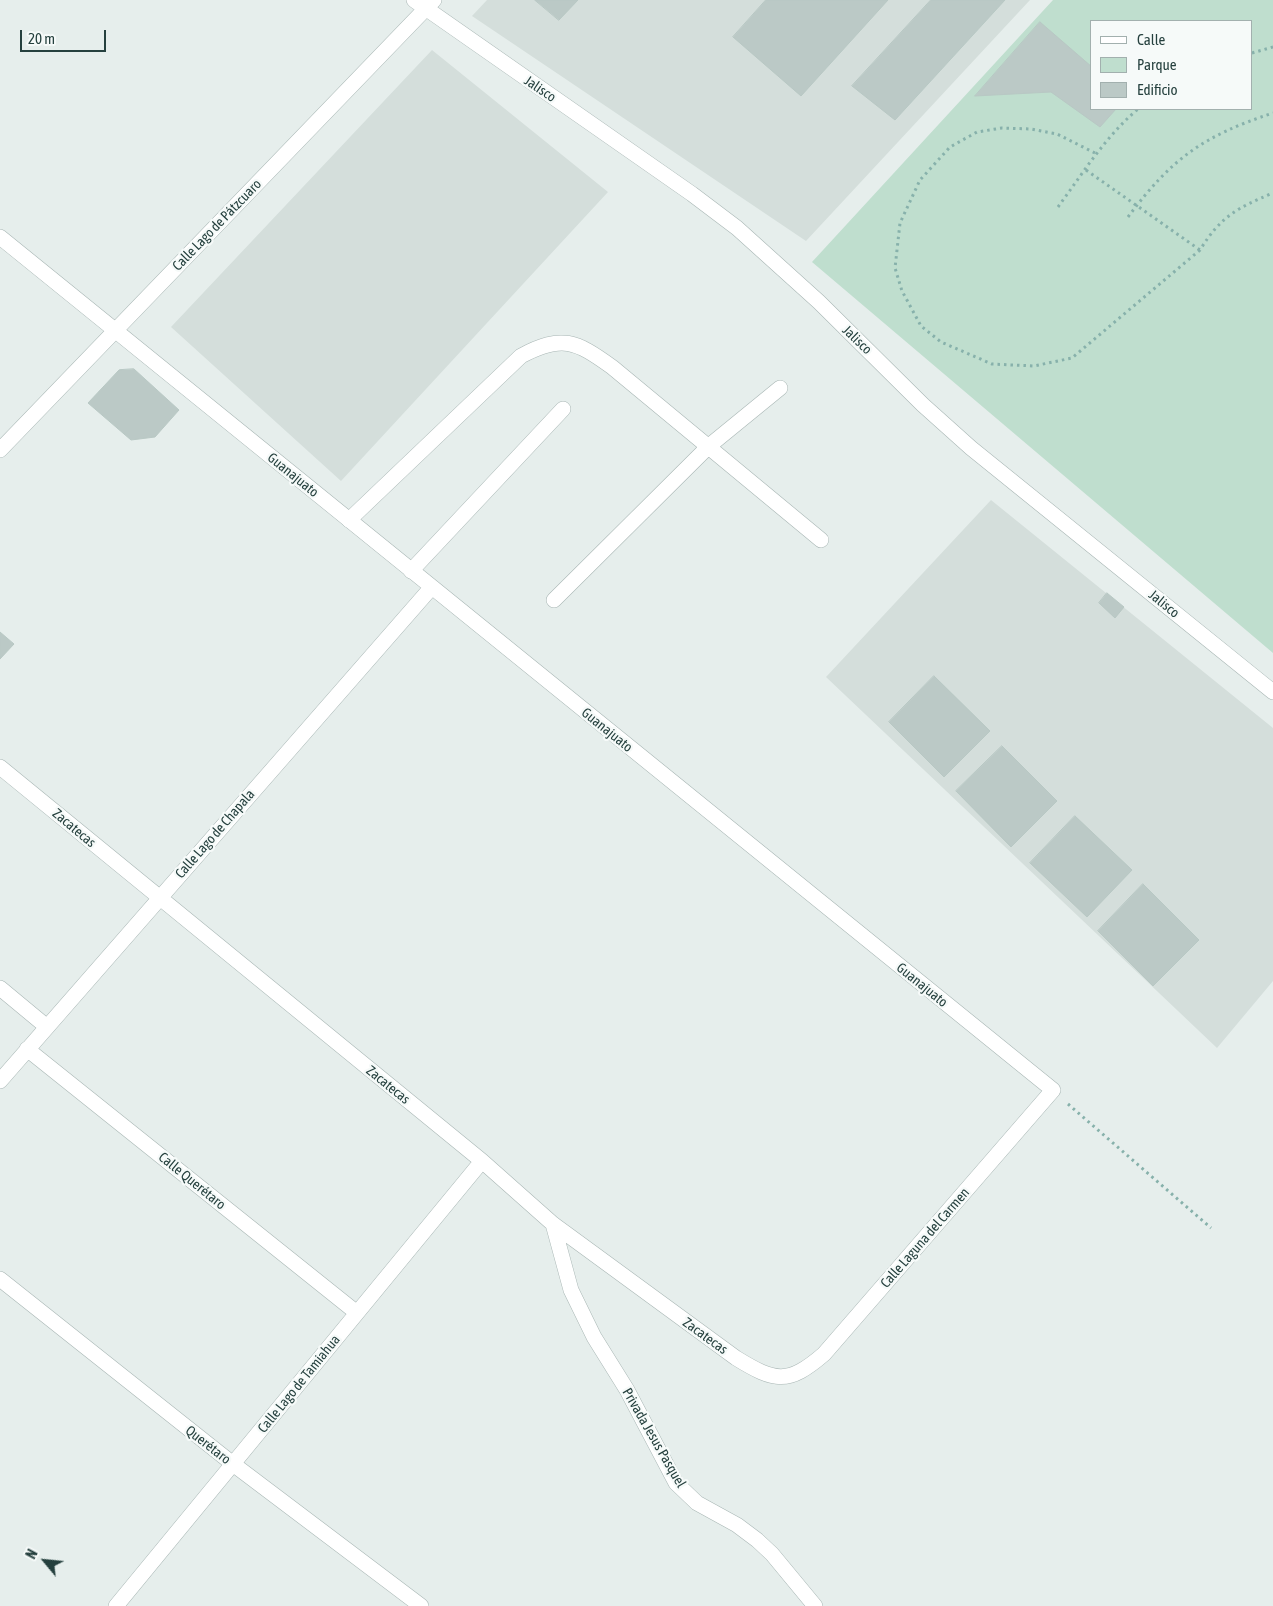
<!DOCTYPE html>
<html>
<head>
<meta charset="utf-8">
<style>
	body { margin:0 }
	#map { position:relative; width:1273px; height:1606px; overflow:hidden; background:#e6eeec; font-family:"Asap Condensed",sans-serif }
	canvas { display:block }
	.legend { position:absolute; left:1090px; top:20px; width:162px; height:90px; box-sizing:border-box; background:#f6faf9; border:1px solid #a2b0ae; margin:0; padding:6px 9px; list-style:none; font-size:15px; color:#25403e }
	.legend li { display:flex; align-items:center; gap:10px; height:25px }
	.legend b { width:25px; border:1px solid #a2b0ae }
	.north { position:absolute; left:20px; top:1536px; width:50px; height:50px; -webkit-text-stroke:4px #f6faf9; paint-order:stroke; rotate:298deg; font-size:14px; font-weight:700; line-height:20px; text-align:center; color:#25403e }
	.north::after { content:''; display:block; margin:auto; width:18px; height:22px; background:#25403e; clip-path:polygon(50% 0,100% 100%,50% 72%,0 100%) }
	.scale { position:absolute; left:20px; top:30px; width:86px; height:22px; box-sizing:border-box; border:2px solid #25403e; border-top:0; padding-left:6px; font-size:15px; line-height:18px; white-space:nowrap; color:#25403e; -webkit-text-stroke:4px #f6faf9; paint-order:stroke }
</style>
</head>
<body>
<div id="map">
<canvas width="1273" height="1606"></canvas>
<ul class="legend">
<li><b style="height:6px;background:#fff"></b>Calle</li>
<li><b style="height:14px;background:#bfdece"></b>Parque</li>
<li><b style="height:14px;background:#bbc9c6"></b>Edificio</li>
</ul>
<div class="north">N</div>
<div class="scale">20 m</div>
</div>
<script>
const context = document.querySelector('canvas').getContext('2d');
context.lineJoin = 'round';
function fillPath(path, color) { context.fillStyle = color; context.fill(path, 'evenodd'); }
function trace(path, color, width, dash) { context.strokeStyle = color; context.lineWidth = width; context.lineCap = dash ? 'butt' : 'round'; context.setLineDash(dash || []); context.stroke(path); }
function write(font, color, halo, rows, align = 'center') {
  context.font = font + ' "Asap Condensed",sans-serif'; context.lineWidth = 4.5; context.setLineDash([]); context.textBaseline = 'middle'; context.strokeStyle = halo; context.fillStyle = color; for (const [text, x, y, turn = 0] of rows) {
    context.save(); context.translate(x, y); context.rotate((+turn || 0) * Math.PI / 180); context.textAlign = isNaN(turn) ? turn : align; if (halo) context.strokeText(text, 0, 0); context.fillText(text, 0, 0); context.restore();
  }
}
fillPath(new Path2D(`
	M487 0H1030L806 241 472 16Z
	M432 50 608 192 341 481 171 327Z
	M991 500 1273 728V981L1217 1048 826 677Z`), '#d4dedb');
fillPath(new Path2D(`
	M1053 0H1273V653L812 262ZM1092 21H1252V109H1092Z`), '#bfdece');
const building = new Path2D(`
	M535 0H578L559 20Z
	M766 0H888L801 96 733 37Z
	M931 0H1005L895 120 852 86Z
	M1040 22 1092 67V109H1116L1100 127 1051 92 975 96Z
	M134 369 179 410 155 437 131 440 88 403 119 370Z
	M1107 593 1124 607 1115 618 1099 603Z
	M0 632 14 644 0 659Z
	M934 676 990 731 944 777 889 722Z
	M1002 746 1057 801 1011 847 956 791Z
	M1075 816 1132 870 1087 917 1030 863Z
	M1143 884 1199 940 1153 986 1098 931Z`);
fillPath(building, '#bbc9c6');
trace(building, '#b8c8c4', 1);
const service = new Path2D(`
	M349 520 521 356C562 334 576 341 612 367L821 540
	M411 571 563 409
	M554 600 709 446 780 388`);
const minor = new Path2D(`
	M414 0 692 194 737 228 819 302 923 405 971 448 1273 692
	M0 237 1053 1090 824 1354C788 1385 775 1382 736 1358L553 1224 482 1161 0 767
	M0 450 434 0
	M0 988 47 1027
	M27 1049 357 1313
	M0 1081 431 588
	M553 1224 571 1290 594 1337 627 1390 676 1483 697 1503 737 1525 757 1540 772 1554 815 1606
	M0 1279 233 1464 421 1606
	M116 1606 482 1161`);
trace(service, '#a8b6b4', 16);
trace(minor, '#a8b6b4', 16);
trace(new Path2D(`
	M1252 53 1273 47
	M1095 153 1057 134 1031 129 1002 128 977 132 950 147 920 180 900 223 895 268 902 291 921 326 941 342 992 364 1034 366 1072 358 1200 250C1221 216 1237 208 1273 193
	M1086 170 1200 250
	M1058 207C1083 173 1105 137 1138 109
	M1128 217C1172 158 1203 136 1273 113
	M1068 1104 1211 1228`), '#87b1ab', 3, [2.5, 4]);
trace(service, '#fff', 15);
trace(minor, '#fff', 15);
write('14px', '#25403e', '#f6faf9', [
	["Jalisco",540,89,34],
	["Calle Lago de Pátzcuaro",217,225,-46],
	["Jalisco",857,340,44],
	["Guanajuato",293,475,39],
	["Jalisco",1164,604,39],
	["Guanajuato",607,730,39],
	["Zacatecas",74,828,40],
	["Calle Lago de Chapala",215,834,-49],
	["Guanajuato",922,985,39],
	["Zacatecas",388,1085,39],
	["Calle Querétaro",192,1181,39],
	["Calle Laguna del Carmen",925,1238,-49],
	["Zacatecas",705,1336,36],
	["Calle Lago de Tamiahua",299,1384,-51],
	["Privada Jesus Pasquel",654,1438,60],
	["Querétaro",208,1445,38]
]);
</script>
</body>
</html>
